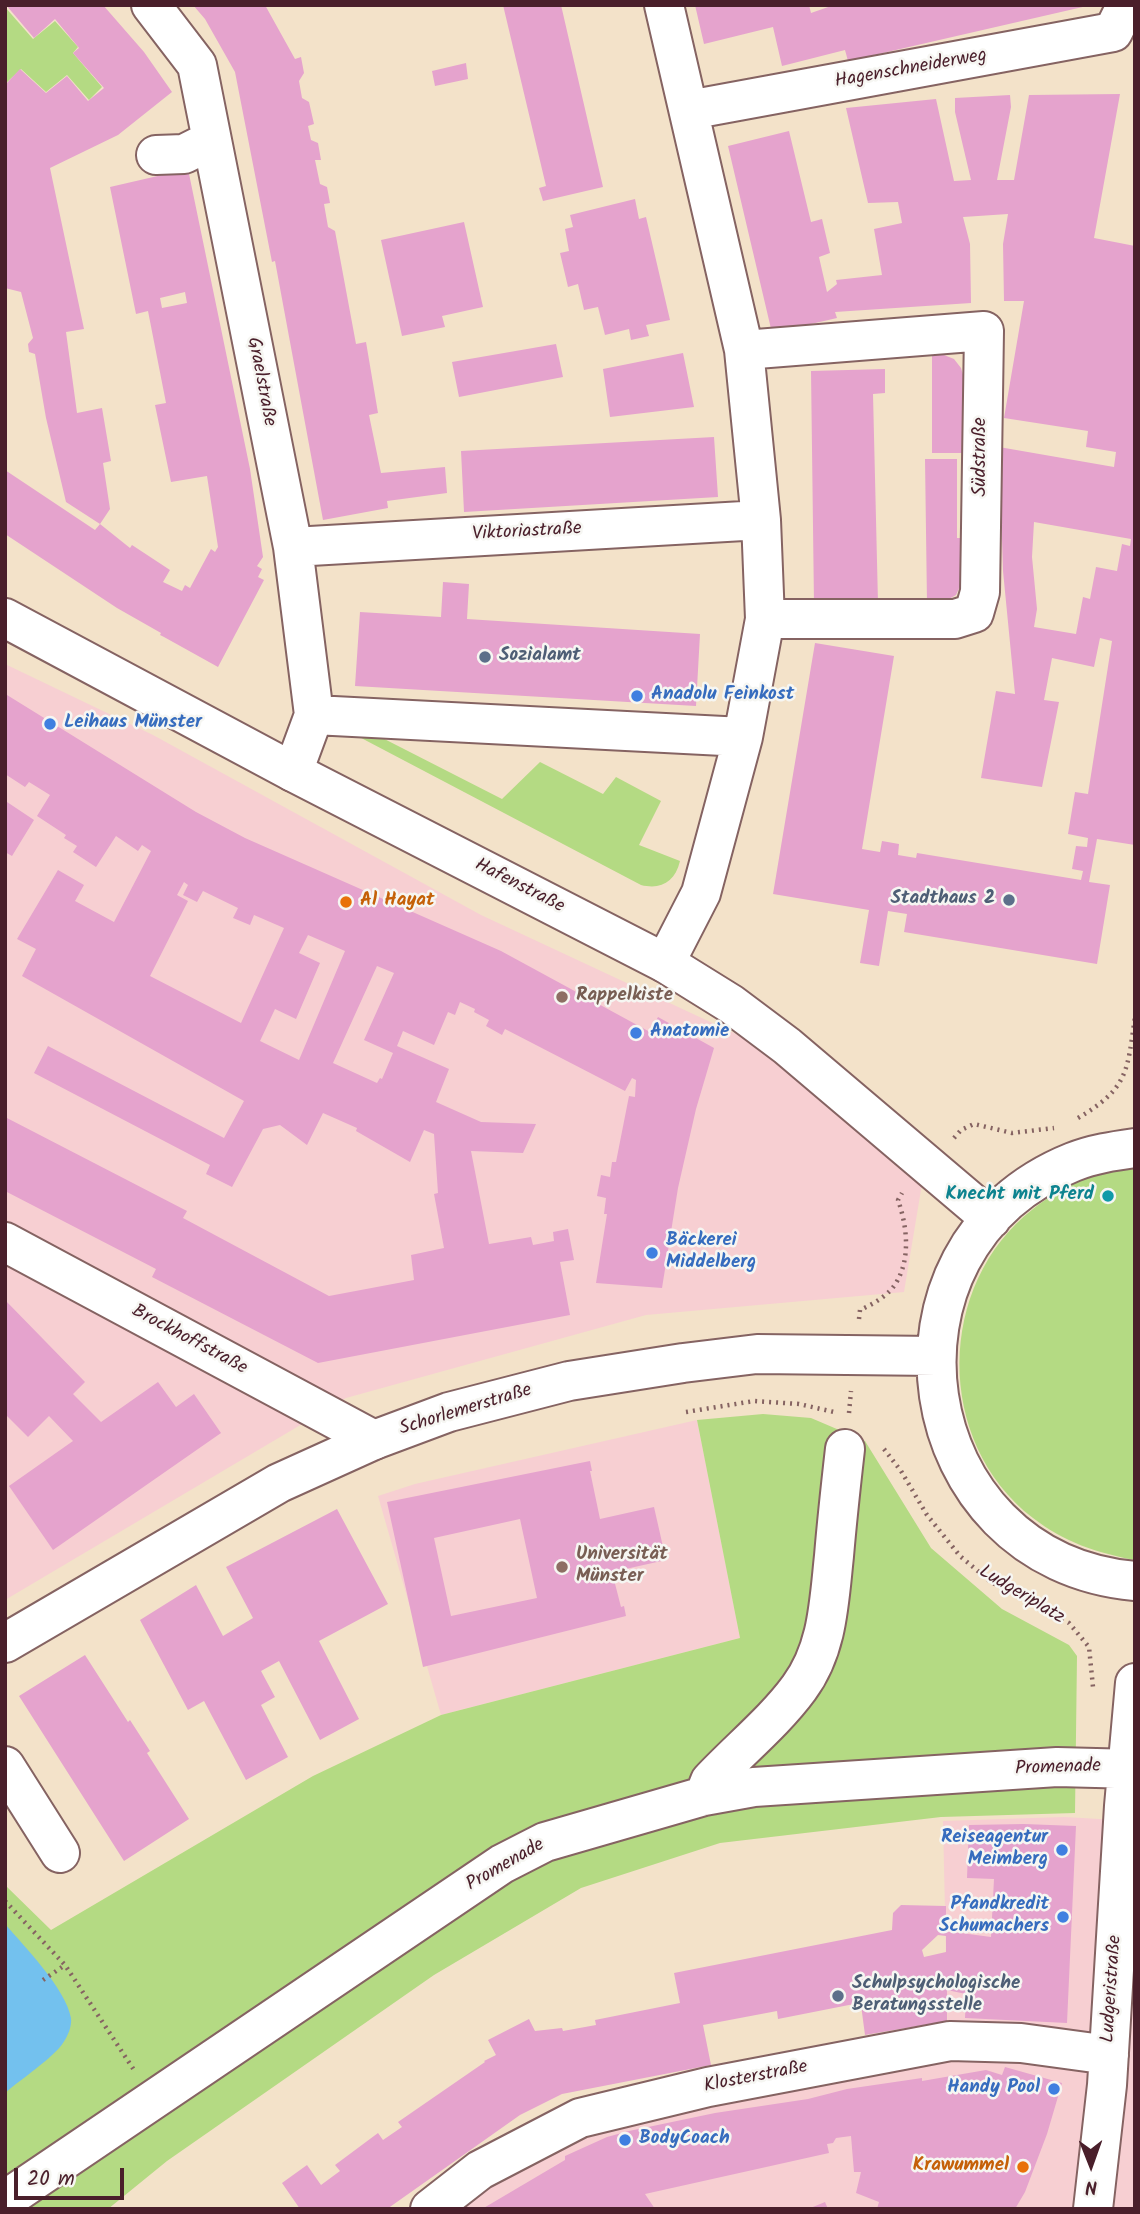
<!DOCTYPE html>
<html>
<head>
<meta charset="utf-8">
<style>
	body { margin:0 }
	#map { position:relative; width:1140px; height:2214px; overflow:hidden; background:#f3e2c9; font-family:Kalam,sans-serif }
	canvas { display:block }
	.frame { position:absolute; inset:0; border:7px solid #4a1f2b; pointer-events:none }
	.north { position:absolute; left:1056px; top:2130px; width:70px; height:70px; -webkit-text-stroke:5px #f6f6f2; paint-order:stroke; rotate:179deg; font-size:19px; font-weight:700; line-height:28px; text-align:center; color:#4a1f2b }
	.north::after { content:''; display:block; margin:auto; width:24px; height:32px; background:#4a1f2b; clip-path:polygon(50% 0,100% 100%,50% 72%,0 100%) }
	.scale { position:absolute; left:14px; top:2168px; width:110px; height:32px; box-sizing:border-box; border:4px solid #4a1f2b; border-top:0; padding-left:9px; font-size:21px; line-height:24px; white-space:nowrap; color:#4a1f2b; -webkit-text-stroke:5px #f6f6f2; paint-order:stroke }
</style>
</head>
<body>
<div id="map">
<canvas width="1140" height="2214"></canvas>
<div class="frame"></div>
<div class="north">N</div>
<div class="scale">20 m</div>
</div>
<script>
const context = document.querySelector('canvas').getContext('2d');
context.lineJoin = 'round';
function fillPath(path, color) { context.fillStyle = color; context.fill(path, 'evenodd'); }
function trace(path, color, width, dash) { context.strokeStyle = color; context.lineWidth = width; context.lineCap = dash ? 'butt' : 'round'; context.setLineDash(dash || []); context.stroke(path); }
function write(font, color, halo, rows, align = 'center') {
  context.font = font + ' Kalam,sans-serif'; context.lineWidth = 5; context.setLineDash([]); context.textBaseline = 'middle'; context.strokeStyle = halo; context.fillStyle = color; for (const [text, x, y, turn = 0] of rows) {
    context.save(); context.translate(x, y); context.rotate((+turn || 0) * Math.PI / 180); context.textAlign = isNaN(turn) ? turn : align; if (halo) context.strokeText(text, 0, 0); context.fillText(text, 0, 0); context.restore();
  }
}
fillPath(new Path2D(`
	M5 664 153 735 481 915 751 1041 924 1172 904 1292 646 1315 346 1398 5 1600Z
	M697 1420 740 1638 441 1715 378 1496 415 1484Z
	M1064 1817 1135 1821V2209H441L585 2123 948 2048 943 1821Z`), '#f7cfd2');
fillPath(new Path2D(`
	M5 7 33 39 55 21 78 47 73 53 102 87 89 100 67 75 46 92 21 69 5 84Z
	M353 723 502 799 540 762 603 794 616 777 661 801 639 845 680 861C675 882 661 890 641 885L346 730Z
	M1135 1166V1560C1097 1553 1064 1542 1033 1518 934 1442 936 1284 1033 1209 1063 1185 1097 1170 1135 1166Z
	M763 1414 811 1418 865 1441 931 1548 1002 1609 1069 1645 1077 1656 1075 1813 941 1817 720 1843 581 1888 434 1975 167 2161 108 2209H5V1885L51 1930 313 1776 441 1715 740 1638 697 1420Z`), '#b4da83');
fillPath(new Path2D(`
	M5 1924C24 1946 66 1989 71 2018 72 2026 68 2036 63 2043 53 2058 20 2080 5 2093Z`), '#73c1ee');
fillPath(new Path2D(`
	M6 5H103L144 52 172 92 118 135 50 168 84 329 66 332 77 413 102 408 111 461 103 463 110 509 100 524 66 502 46 418 35 354 29 352 28 344 33 338 21 292 5 288V85L20 69 46 93 67 76 88 101 104 88 73 53 79 48 55 19 34 38Z
	M193 5H265L295 59 301 57 304 73 299 81 302 98 309 102 314 124 308 126 311 140 318 143 321 160H315L320 184 327 187 330 203 324 204 328 227 335 231 356 344 366 342 378 413 369 415 381 473 445 467 447 493 387 501 388 508 323 520 275 261 272 262 235 72 205 19Z
	M503 5H561L603 187 543 201 539 188 546 186Z
	M695 5H809L811 13 834 5 1087 6 848 61 845 50 782 66 773 27 704 44Z
	M466 63 468 79 435 86 432 71Z
	M1120 94 1094 238 1135 246V845L1097 839 1089 882 1110 885 1097 964 904 932 907 914 888 911 879 966 860 963 869 910 773 894 815 643 894 656 862 849 880 852 882 841 899 844 898 855 916 858 917 853 1081 880 1083 871 1072 869 1076 846 1087 847 1088 838 1068 834 1075 792 1088 794 1112 641 1100 638 1094 667 1052 658 1044 700 1059 702 1042 787 981 778 996 691 1015 694 1003 571 999 447 1114 467 1116 452 1086 447 1088 431 1004 418 1024 301H1004L1003 244 1008 214 963 217 970 244 971 303 835 312 837 318 772 333 728 146 789 131 811 222 822 219 830 253 819 257 827 292 837 284 836 280 882 275 874 229 902 223 898 202 868 203 846 108 936 99 954 181 971 180 955 112V98L1010 95 1011 107 997 180H1014L1029 95ZM1034 522 1131 539 1130 546 1122 544 1117 571 1096 567 1090 599 1083 597 1076 634 1034 627 1037 609 1032 557Z
	M188 169 250 469 263 557 257 566 262 569 258 577 264 580 218 667 164 637 160 635 161 633 117 608 5 534V470L95 530 100 524 130 548 132 545 170 570 163 582 182 591 185 585 190 588 211 549 215 552 218 547 207 476 171 482 155 405 166 403 148 311 136 314 110 187ZM185 292 187 303 162 308 160 298Z
	M635 199 639 219 646 217 670 320 646 325 649 336 631 340 629 329 605 335 598 307 584 310 578 284 568 287 560 253 569 251 565 229 573 227 570 215Z
	M464 222 483 307 442 316 445 327 402 336 381 240Z
	M556 344 563 377 459 397 452 362Z
	M683 353 694 407 610 417 603 369Z
	M932 355H944L954 359 961 368 964 378 963 453H932Z
	M885 369V393L873 394 878 603 814 604 811 371Z
	M714 437 718 497 464 512 461 451Z
	M925 459H957V538H963L962 582 956 595 944 602 927 603Z
	M443 582 469 584 467 619 700 634 696 706 355 686 360 612 441 617Z
	M7 695 196 812 245 838 501 951 650 1032 658 1017 714 1048 696 1109 678 1188 662 1288 596 1283 607 1214H604L606 1198 597 1196 601 1175 610 1177 612 1162H616L629 1096 635 1097 636 1080 632 1078 625 1091 505 1029 502 1035 486 1026 489 1020 474 1012 475 1009 460 1002 455 1015 448 1012 434 1045 403 1031 397 1046 449 1069 436 1102 481 1122 536 1124 523 1153 471 1151 489 1244 531 1237 533 1245 554 1241 553 1232 568 1229 574 1260 560 1262 570 1315 318 1363 152 1277 156 1269 5 1191V1117L187 1211 183 1218 329 1296 414 1280 411 1255 444 1248 434 1194 438 1193 434 1134 424 1130 410 1162 356 1131 357 1128 323 1113 307 1145 280 1125 263 1129 232 1187 206 1174 210 1165 34 1073 48 1046 224 1138 244 1101 22 976 36 949 17 939 58 870 84 885 75 901 114 922 151 851 142 845 138 851 116 836 96 867 73 852 77 846 64 838 66 835 37 816 50 795 29 782 25 787 5 774V698ZM184 882 188 885 183 895 197 902 203 891 238 908 233 918 250 925 254 915 284 928 241 1023 150 976 188 901 177 895ZM308 935 345 951 299 1060 260 1041 275 1009 296 1019 320 963 299 953ZM377 966 394 973 364 1040 393 1053 382 1079 380 1078 377 1083 333 1063Z
	M7 802 34 820 12 856 5 852Z
	M5 1300 85 1382 73 1394 101 1422 158 1382 176 1407 194 1394 221 1433 53 1550 9 1486 73 1441 49 1416 28 1437 5 1414Z
	M590 1461 592 1471H590L600 1519 654 1507 666 1560 612 1572 621 1607 624 1606 626 1616 423 1667 387 1502ZM520 1519 537 1598 451 1616 434 1538Z
	M337 1509 388 1604 319 1641 359 1719 320 1740 279 1661 261 1671 275 1697 261 1705 288 1757 246 1780 204 1701 188 1710 140 1620 196 1585 223 1636 253 1618 226 1567Z
	M85 1655 128 1722 130 1720 150 1751 147 1753 189 1819 124 1861 19 1696Z
	M1024 1824 1076 1826 1067 2023 965 2018 966 1994 947 1990V2021L865 2035 861 2005 855 2006 854 2004 778 2019 777 2011 703 2025 711 2065 562 2094 520 2115 387 2209H300L282 2183 307 2165 321 2185 340 2171 335 2165 378 2133 383 2140 402 2127 398 2122 485 2062 484 2061 496 2055 488 2040 529 2019 535 2031 562 2028 563 2031 596 2025 595 2020 680 2003 674 1973 892 1930 893 1913 901 1905 946 1906V1931L991 1937 994 1879 967 1878 969 1825ZM938 1935 946 1936V1952L924 1957 922 1950Z
	M1005 2067 1062 2083 1047 2134 1025 2192 1015 2209H877L879 2202 856 2193 861 2172H854L851 2136 836 2138 833 2143 827 2144 829 2153 645 2194 655 2209H482L565 2160V2156L607 2137 629 2131 715 2113 808 2099 847 2089 922 2078V2081L986 2070 1002 2075Z
	M825 2202 828 2209H808Z`), '#e5a3cd');
const minor = new Path2D(`
	M151 5 197 65 293 547 314 715 293 772
	M664 5 744 350 761 520 765 619 743 737 701 893 665 963
	M689 110 1113 32 1122 14
	M156 155 184 154 212 140
	M744 350 984 331 980 592 974 613 955 619H765
	M293 547 761 520
	M314 715 743 737
	M5 1242 374 1440
	M5 1766 60 1853
	M704 1796 710 1781C739 1750 774 1722 799 1688 828 1649 829 1602 834 1556 837 1520 841 1484 845 1449
	M5 2200 502 1864 545 1842 704 1796 754 1787 1057 1767 1135 1769
	M430 2209 480 2170 580 2118 708 2087 950 2041 1021 2043 1109 2055
	M1093 2209 1107 2085 1124 1806 1135 1683`);
const major = new Path2D(`
	M5 618 293 772 665 963 731 1004 787 1046 991 1219
	M1135 1148C1114 1151 1093 1154 1073 1162 861 1247 907 1561 1135 1581
	M5 1643 279 1483 374 1440 449 1412 569 1381 683 1363 757 1354 936 1356`);
trace(minor, '#856362', 42);
trace(major, '#856362', 42);
trace(new Path2D(`
	M1078 1118C1129 1088 1127 1071 1135 1017
	M954 1138 961 1130 974 1124 1012 1133 1054 1128
	M859 1319 860 1310C873 1304 888 1296 896 1283 911 1258 907 1226 898 1200L902 1193
	M686 1412 754 1401 799 1404 834 1412
	M849 1413 851 1391
	M884 1449 901 1471 927 1515 960 1556 991 1582 1069 1623 1089 1647 1093 1687
	M5 1901 65 1965 134 2070
	M43 1980 65 1965`), '#856362', 4.5, [2, 5]);
trace(minor, '#fff', 38);
trace(major, '#fff', 38);
for (const [x, y, r, color] of [
	[485,657,7,"#5c6f8a"],
	[637,696,7,"#3f7fe0"],
	[50,724,7,"#3f7fe0"],
	[1009,900,7,"#5c6f8a"],
	[346,902,7,"#e8710a"],
	[562,997,7,"#8d6e63"],
	[636,1033,7,"#3f7fe0"],
	[1108,1196,7,"#0f9aa8"],
	[652,1253,7,"#3f7fe0"],
	[562,1567,7,"#8d6e63"],
	[1062,1850,7,"#3f7fe0"],
	[1063,1917,7,"#3f7fe0"],
	[838,1996,7,"#5c6f8a"],
	[1054,2089,7,"#3f7fe0"],
	[625,2140,7,"#3f7fe0"],
	[1023,2167,7,"#e8710a"]
]) { const dot = new Path2D(); dot.arc(x, y, r, 0, 2 * Math.PI); context.fillStyle = color; context.fill(dot); trace(dot, '#f6f6f2', 2.5); }
write('19px', '#4a1f2b', '#f6f6f2', [
	["Hagenschneiderweg",911,70,-10],
	["Graelstraße",260,382,79],
	["Südstraße",982,457,-90],
	["Viktoriastraße",527,533,-3],
	["Hafenstraße",519,887,27],
	["Brockhoffstraße",189,1341,28],
	["Schorlemerstraße",466,1411,-17],
	["Ludgeriplatz",1021,1596,31],
	["Promenade",1058,1769,-2],
	["Promenade",506,1866,-30],
	["Ludgeristraße",1113,1989,-86],
	["Klosterstraße",756,2078,-11]
]);
write('bold 19px', '#4e5e75', '#f6f6f2', [
	["Sozialamt",499,657],
	["Stadthaus 2",995,900,"right"],
	["Schulpsychologische",852,1985],
	["Beratungsstelle",852,2007]
], 'left');
write('bold 19px', '#366cbe', '#f6f6f2', [
	["Anadolu Feinkost",651,696],
	["Leihaus Münster",64,724],
	["Anatomie",650,1033],
	["Bäckerei",666,1242],
	["Middelberg",666,1264],
	["Reiseagentur",1048,1839,"right"],
	["Meimberg",1048,1861,"right"],
	["Pfandkredit",1049,1906,"right"],
	["Schumachers",1049,1928,"right"],
	["Handy Pool",1040,2089,"right"],
	["BodyCoach",639,2140]
], 'left');
write('bold 19px', '#c56008', '#f6f6f2', [
	["Al Hayat",360,902],
	["Krawummel",1009,2167,"right"]
], 'left');
write('bold 19px', '#785e54', '#f6f6f2', [
	["Rappelkiste",576,997],
	["Universität",576,1556],
	["Münster",576,1578]
], 'left');
write('bold 19px', '#0d838f', '#f6f6f2', [
	["Knecht mit Pferd",1094,1196]
], 'right');
</script>
</body>
</html>
